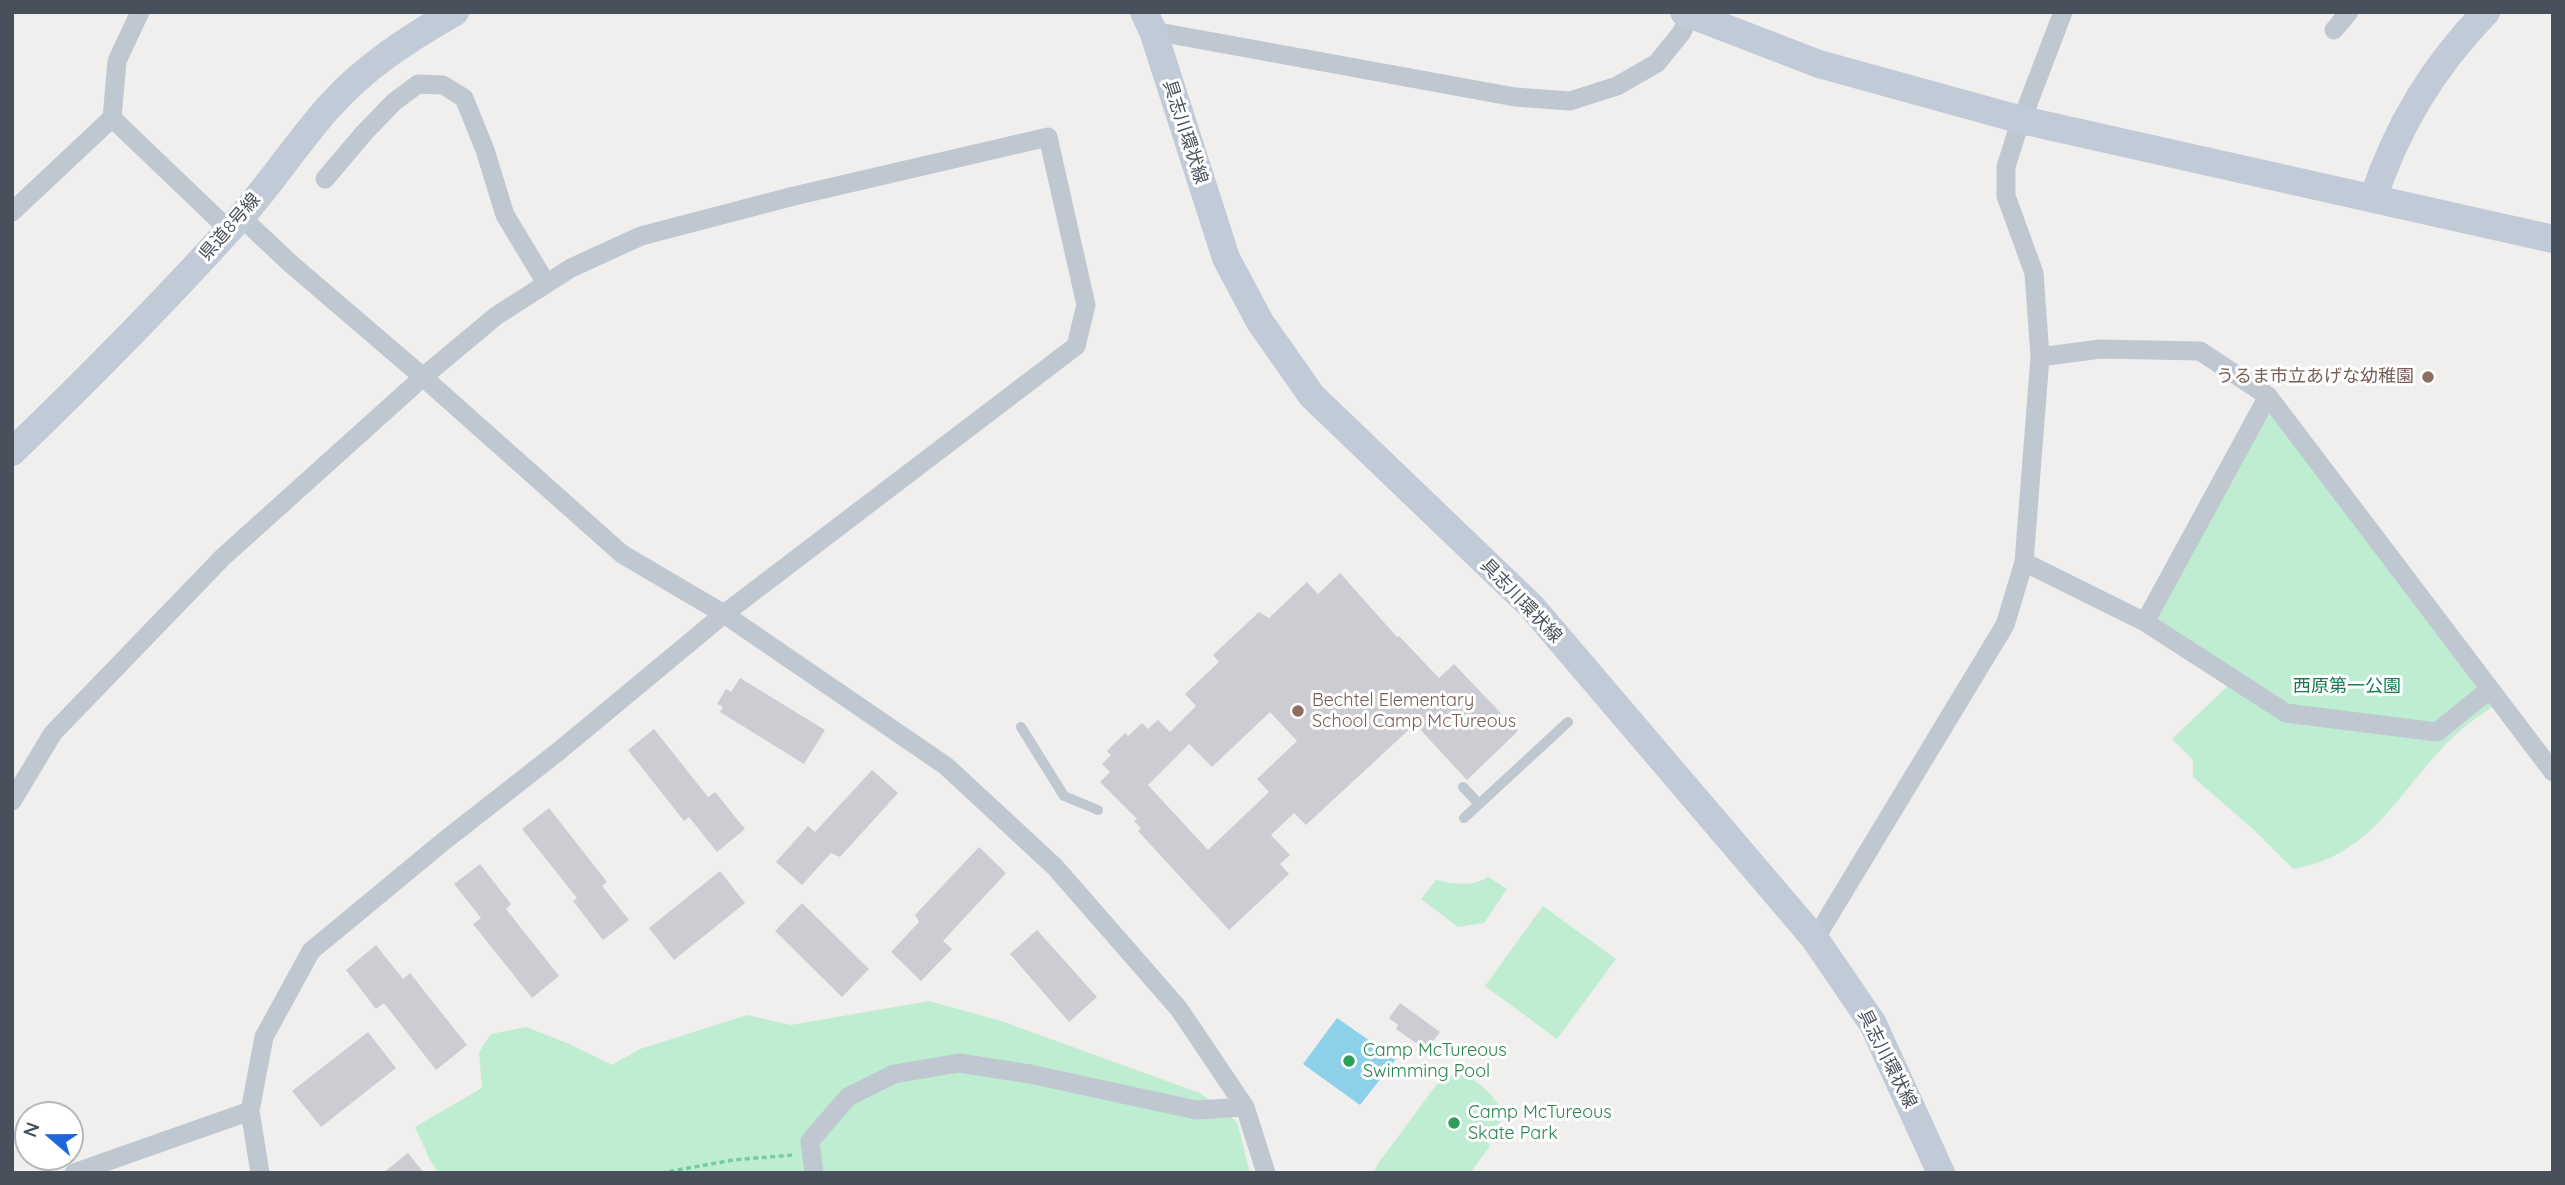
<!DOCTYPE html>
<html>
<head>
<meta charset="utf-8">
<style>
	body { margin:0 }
	#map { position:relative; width:2565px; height:1185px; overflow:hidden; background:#f1eeee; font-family:Quicksand,sans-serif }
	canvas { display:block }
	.frame { position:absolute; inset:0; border:14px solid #47505b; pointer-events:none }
	.north { position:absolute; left:14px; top:1101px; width:70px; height:70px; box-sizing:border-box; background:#fff; border:2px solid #b5b9bd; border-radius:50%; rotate:290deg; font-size:19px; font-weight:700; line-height:28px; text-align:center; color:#47505b }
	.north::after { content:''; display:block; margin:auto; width:24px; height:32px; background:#1e67db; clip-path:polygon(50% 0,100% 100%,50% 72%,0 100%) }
</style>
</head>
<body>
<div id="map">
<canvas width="2565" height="1185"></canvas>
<div class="frame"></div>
<div class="north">N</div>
</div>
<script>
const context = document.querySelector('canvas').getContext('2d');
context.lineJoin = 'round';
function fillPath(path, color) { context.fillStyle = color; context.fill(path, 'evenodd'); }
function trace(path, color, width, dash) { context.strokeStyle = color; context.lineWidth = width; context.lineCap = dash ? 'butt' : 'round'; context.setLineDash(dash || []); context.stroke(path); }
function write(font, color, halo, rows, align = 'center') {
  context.font = font + ' Quicksand,"Noto Sans JP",sans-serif'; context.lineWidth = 6; context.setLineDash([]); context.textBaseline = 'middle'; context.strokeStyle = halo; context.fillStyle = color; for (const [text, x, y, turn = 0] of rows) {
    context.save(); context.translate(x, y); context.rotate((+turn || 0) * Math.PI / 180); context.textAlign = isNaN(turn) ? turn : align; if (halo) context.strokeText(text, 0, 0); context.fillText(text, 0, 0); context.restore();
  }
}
fillPath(new Path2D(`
	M2268 396 2500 701C2484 713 2466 724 2452 738 2399 789 2375 855 2293 869L2253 829 2193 777V760L2172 739 2234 680 2145 622Z
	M1488 877 1507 889 1484 923 1458 927 1421 899 1436 880C1454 884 1473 887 1488 877Z
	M1543 906 1616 959 1557 1039 1485 986Z
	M929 1001 1001 1021 1200 1093 1237 1122 1250 1173H439L430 1160 415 1127 482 1088 479 1052 491 1034 526 1027 567 1043 612 1065 640 1049 747 1015 791 1025Z
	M1447 1076C1453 1075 1459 1075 1464 1076 1478 1080 1502 1101 1502 1117 1501 1127 1493 1134 1487 1141L1490 1146 1470 1173H1374L1377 1165 1437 1084Z`), '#beedd2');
fillPath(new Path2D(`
	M1337 1018 1396 1059 1360 1105 1303 1064Z`), '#8cd1e9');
fillPath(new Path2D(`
	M1340 573 1397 637 1399 636 1439 678 1454 664 1518 731 1467 780 1415 724 1306 825 1294 813 1271 835 1290 855 1280 864 1289 874 1229 930 1138 831 1141 828 1134 821 1137 819 1100 782 1110 772 1102 764 1111 755 1107 751 1125 733 1128 736 1142 723 1148 729 1158 720 1170 732 1196 706 1185 694 1219 662 1213 655 1259 612 1269 618 1307 582 1318 594ZM1270 712 1297 741 1257 779 1269 792 1208 850 1148 785 1189 744 1212 767Z
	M740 678 825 730 804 764 720 712 723 707 717 704 726 689 731 692Z
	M654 729 708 797 715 792 745 829 717 852 689 817 684 821 628 750Z
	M872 770 898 793 840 857 831 853 802 885 776 862 808 826 815 832Z
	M549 808 607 882 602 886 629 920 603 940 573 901 577 898 522 829Z
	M979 847 1006 873 943 941 952 949 921 981 891 952 919 922 915 915Z
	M480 864 511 904 506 909 559 976 532 998 473 924 481 918 454 884Z
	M720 871 745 903 674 960 649 928Z
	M802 903 869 969 842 997 775 931Z
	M1037 930 1097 997 1069 1022 1010 954Z
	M376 945 403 979 410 973 467 1045 436 1070 384 1003 376 1009 346 970Z
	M1400 1003 1440 1032 1429 1047 1422 1041 1419 1045 1396 1029 1398 1025 1389 1018Z
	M368 1032 396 1068 321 1127 292 1091Z
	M408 1153 424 1173H383Z`), '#cbcdd3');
trace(new Path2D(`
	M661 1173 733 1160 792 1155`), '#77caa5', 3.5, [5, 3.5]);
trace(new Path2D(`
	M1021 727 1064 796 1098 810
	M1463 787 1479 804
	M1464 818 1568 722`), '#bfc8d0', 10);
trace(new Path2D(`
	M2334 30 2349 12
	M1153 31 1515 97 1570 101 1617 86 1657 63 1682 32 1690 15
	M112 118 229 230
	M325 179 364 133 394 102 418 84 443 85 464 98 485 150 505 215 546 283
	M12 212 112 118 117 61 140 12
	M241 217 291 264 423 377 622 554 724 614 946 766 1055 867 1179 1009 1245 1107 1266 1173
	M2040 357 2100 349 2200 351 2268 396 2553 772
	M2024 562 2145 622 2286 713 2437 732 2490 689
	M2145 622 2268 396
	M12 801 53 733 223 557 423 377 496 316 571 268 641 236 794 196 1048 137 1086 305 1076 346 724 614 559 751 444 841 311 951 264 1037 250 1111 260 1173
	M1815 939 2005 625 2024 562 2040 357 2034 273 2006 196V167L2016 135 2063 12
	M74 1173 250 1111
	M814 1173 810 1141 848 1097 894 1074 959 1063 1030 1074 1196 1110 1245 1107`), '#bfc8d0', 19);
trace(new Path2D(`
	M1144 12 1153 31 1226 258 1260 322 1312 396 1532 607 1815 939 1873 1024 1941 1173
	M1684 12 1819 64 2022 120 2553 239
	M2373 199C2397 126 2433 67 2486 12
	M12 452C90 377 166 300 238 220 270 185 296 144 328 108 363 68 409 38 455 12`), '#c1cad7', 28);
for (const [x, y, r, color] of [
	[2428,377,7,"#8d6e63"],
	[1298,711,7,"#8d6e63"],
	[1349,1061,7,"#2e9e5b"],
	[1454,1123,7,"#2e9e5b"]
]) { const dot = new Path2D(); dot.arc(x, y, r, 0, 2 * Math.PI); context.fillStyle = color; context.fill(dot); trace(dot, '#fff', 2.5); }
write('18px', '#47505b', '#fff', [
	["具志川環状線",1185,132,72],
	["県道8号線",230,227,-49],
	["具志川環状線",1521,601,46],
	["具志川環状線",1887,1059,63]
]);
write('18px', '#785e54', '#fff', [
	["うるま市立あげな幼稚園",2414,377],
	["Bechtel Elementary",1312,701,"left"],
	["School Camp McTureous",1312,722,"left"]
], 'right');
write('18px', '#1a7a4f', '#fff', [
	["西原第一公園",2347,687]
]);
write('18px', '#27864d', '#fff', [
	["Camp McTureous",1363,1051],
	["Swimming Pool",1363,1072],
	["Camp McTureous",1468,1113],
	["Skate Park",1468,1134]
], 'left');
</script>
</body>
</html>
